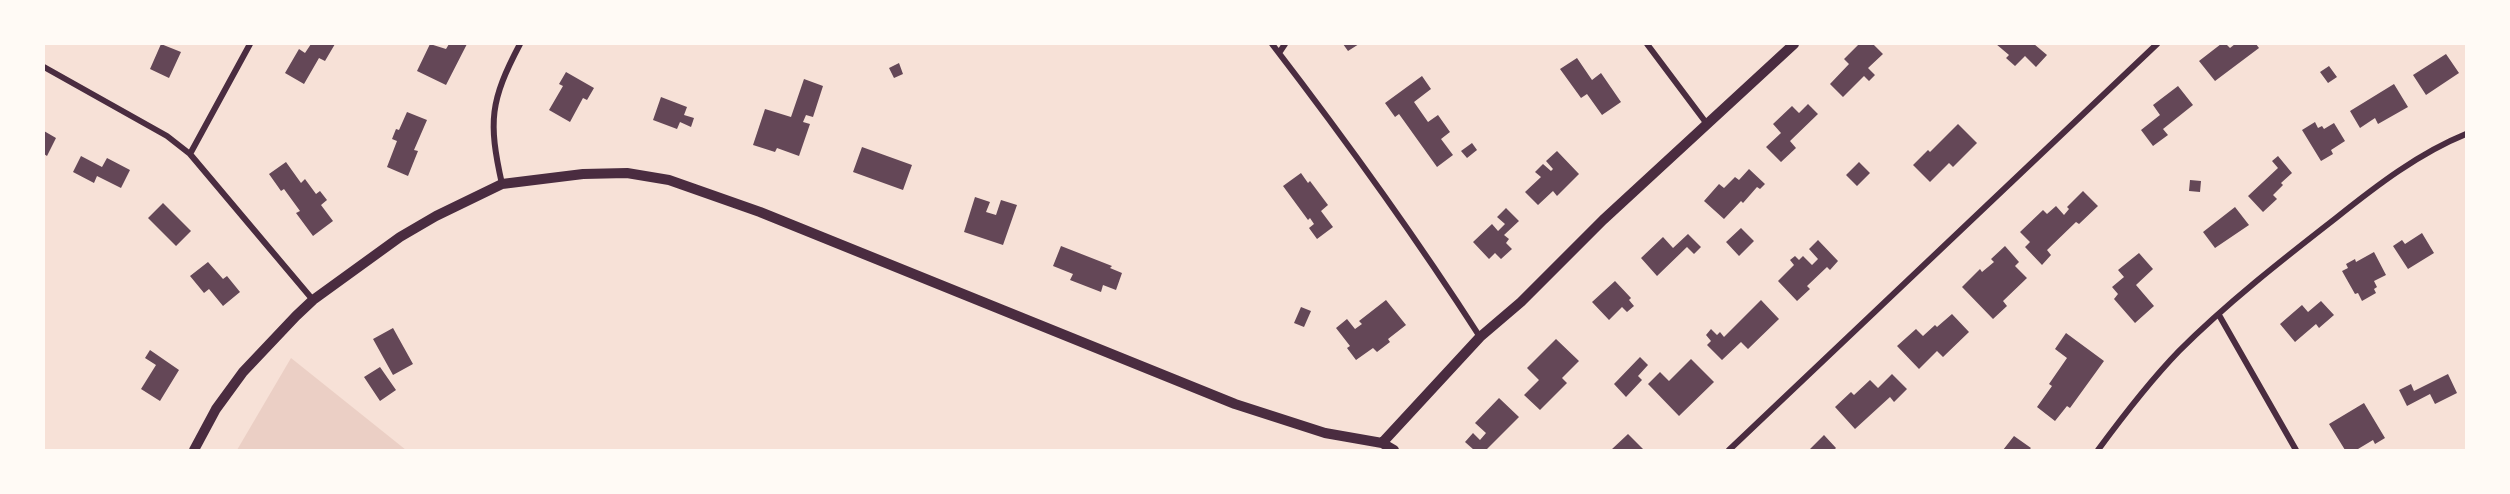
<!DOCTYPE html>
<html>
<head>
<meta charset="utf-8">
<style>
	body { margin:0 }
	#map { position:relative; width:2510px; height:494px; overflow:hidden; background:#f7e1d7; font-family:Barlow,sans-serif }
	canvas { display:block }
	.frame { position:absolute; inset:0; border:45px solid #fffaf5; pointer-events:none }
</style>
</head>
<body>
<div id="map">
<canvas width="2510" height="494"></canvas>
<div class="frame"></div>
</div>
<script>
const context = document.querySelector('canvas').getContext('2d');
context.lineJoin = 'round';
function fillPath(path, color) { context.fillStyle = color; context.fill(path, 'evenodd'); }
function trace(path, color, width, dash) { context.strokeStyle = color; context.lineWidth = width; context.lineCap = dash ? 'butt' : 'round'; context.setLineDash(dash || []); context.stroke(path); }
fillPath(new Path2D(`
	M291 358 406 450H237Z`), '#ebcfc5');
fillPath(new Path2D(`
	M161 44 181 52 169 78 150 69Z
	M311 44H335L325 61 319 58 304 84 285 73 299 49 305 53Z
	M430 44 446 49 449 44H467L446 85 417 71Z
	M1343 44H1359L1348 51Z
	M1859 44H1873L1883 54 1868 68 1875 75 1869 81 1864 76 1843 97 1830 84 1849 64 1844 59Z
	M1996 44H2034L2047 55 2036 67 2025 56 2015 66 2006 58 2009 55Z
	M2221 44H2226L2230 48 2235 44H2256L2259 48 2215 81 2199 61Z
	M2446 54 2459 73 2426 95 2413 75Z
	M1577 58 1592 80 1601 73 1621 102 1602 115 1587 94 1581 98 1560 69Z
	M899 63 903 74 894 78 889 68Z
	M2329 66 2337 77 2328 83 2320 72Z
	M566 72 594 88 587 100 583 98 570 122 549 110 563 86 559 84Z
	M1422 76 1431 89 1414 102 1428 122 1438 115 1450 132 1441 139 1453 155 1437 167 1399 114 1395 117 1385 103Z
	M804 79 823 86 813 117 806 115 803 122 810 124 799 156 777 148 775 152 753 145 765 109 791 117Z
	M2394 84 2408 107 2378 124 2375 118 2360 128 2350 111Z
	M2178 86 2193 105 2163 129 2168 135 2153 146 2141 130 2160 115 2153 105Z
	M661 97 687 107 684 115 694 118 691 127 680 122 677 129 653 120Z
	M1808 104 1818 114 1790 141 1796 148 1781 162 1766 147 1781 133 1773 124 1792 106 1799 113Z
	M407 112 427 120 414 150 418 151 408 176 387 167 397 141 392 139 396 129 399 130Z
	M2315 122 2318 128 2322 126 2324 129 2334 123 2345 141 2331 150 2333 154 2321 161 2302 130Z
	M1958 124 1977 143 1953 167 1949 163 1930 182 1913 165 1928 150 1930 152Z
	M44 131 56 138 47 156 44 154Z
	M1472 143 1477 150 1467 158 1461 151Z
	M862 147 912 165 903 190 853 172Z
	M1557 151 1579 174 1557 196 1553 191 1538 205 1525 192 1541 177 1535 172 1543 164 1551 171 1553 169 1546 161Z
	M81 156 102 167 107 158 130 170 121 188 97 176 94 183 73 172Z
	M2278 156 2292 173 2281 183 2283 185 2273 195 2277 199 2263 212 2248 196 2278 168 2272 161Z
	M286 162 301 183 305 179 316 194 320 191 327 200 321 205 333 221 313 236 296 213 300 211 284 189 281 191 269 174Z
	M1859 162 1870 173 1857 186 1846 175Z
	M1749 169 1765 184 1760 189 1757 187 1743 203 1741 201 1724 219 1704 201 1719 184 1724 188 1735 177 1739 180Z
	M1301 173 1308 183 1310 181 1328 205 1321 211 1333 227 1317 239 1309 228 1314 224 1310 218 1308 220 1283 186Z
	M2190 180 2201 181 2200 192 2189 191Z
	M2083 191 2098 206 2079 224 2076 222 2047 250 2051 255 2042 265 2025 247 2030 242 2020 232 2043 210 2047 214 2056 206 2064 215 2069 209 2067 207Z
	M975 197 990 202 986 212 996 215 1001 200 1017 205 1003 245 964 232Z
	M163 203 191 231 176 246 148 218Z
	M2235 207 2249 225 2215 248 2203 232Z
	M1506 208 1519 221 1504 235 1509 239 1506 243 1512 249 1501 259 1495 253 1489 259 1473 242 1492 224 1498 231 1505 224 1497 217Z
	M1741 228 1754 241 1739 256 1726 242Z
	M2422 233 2434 253 2408 269 2393 246 2402 240 2405 244Z
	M1688 234 1701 247 1694 254 1687 247 1657 276 1641 258 1663 237 1673 248Z
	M1818 240 1838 261 1830 270 1827 267 1807 286 1810 289 1797 301 1778 281 1794 265 1790 260 1795 256 1799 260 1803 256 1812 265 1818 259 1809 249Z
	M1061 246 1112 266 1110 268 1122 273 1116 290 1103 285 1101 292 1070 280 1073 274 1053 266Z
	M2005 246 2019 262 2015 266 2027 278 2003 301 2007 306 1993 319 1962 287 1980 269 1982 272 1994 262 1991 259Z
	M2374 252 2386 275 2374 281 2377 287 2374 289 2376 293 2362 301 2358 293 2355 294 2342 271 2348 268 2346 264 2355 259 2356 262Z
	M2139 253 2153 269 2136 285 2154 306 2135 323 2114 299 2118 294 2112 287 2124 277 2118 270Z
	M208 262 223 279 227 276 240 292 223 306 209 289 204 293 190 276Z
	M1615 281 1631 298 1629 300 1634 306 1627 312 1622 307 1609 320 1592 302Z
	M1386 300 1406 325 1388 339 1390 342 1377 352 1373 348 1356 360 1347 348 1350 346 1336 328 1347 319 1355 329 1362 324 1359 321Z
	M1761 300 1779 319 1748 349 1741 342 1722 360 1707 345 1711 341 1706 335 1711 329 1717 335 1720 332 1724 337Z
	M2321 301 2334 315 2319 328 2316 324 2295 342 2280 324 2302 305 2308 312Z
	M1301 307 1311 311 1304 327 1294 323Z
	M1952 314 1969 332 1943 357 1937 351 1919 369 1897 346 1916 329 1923 336 1935 325 1937 327Z
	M393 328 413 364 393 375 373 339Z
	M2066 333 2104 361 2070 408 2067 406 2055 421 2037 407 2052 386 2049 384 2067 358 2055 349Z
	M1556 339 1579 361 1562 378 1567 383 1540 410 1524 395 1539 380 1527 368Z
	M150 350 179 370 160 401 141 389 156 365 145 358Z
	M1640 357 1648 365 1638 376 1642 380 1626 397 1614 384Z
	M1691 359 1714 382 1679 416 1648 384 1660 372 1669 381Z
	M380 367 396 390 380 401 364 377Z
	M1892 374 1907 389 1894 402 1890 397 1855 429 1835 407 1851 392 1854 395 1870 380 1878 388Z
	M2448 374 2457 393 2435 404 2430 394 2407 406 2399 390 2411 384 2414 391Z
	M1499 398 1519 417 1486 450H1474L1465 442 1473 433 1480 440 1486 433 1475 423Z
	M2364 403 2385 438 2375 444 2373 440 2358 449 2359 450H2345L2329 424Z
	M1628 434 1644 450H1611Z
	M1824 435 1836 448 1834 450H1809Z
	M2014 436 2031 448 2029 450H2003Z`), '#644757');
trace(new Path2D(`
	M1272 44C1345 139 1415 236 1480 337
	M1647 44 1707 124
	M1279 53 1285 44
	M44 67 167 136 190 154 313 300
	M190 154 250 44
	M502 184C488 121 490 101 520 44
	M2219 315 2296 450
	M1729 450 2157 44
	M2098 450C2123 416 2149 382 2179 351 2227 303 2282 260 2336 218 2376 186 2419 153 2466 134`), '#4a2c40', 6);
trace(new Path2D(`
	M1382 443 1480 337 1521 302 1603 220 1794 44
	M194 450 216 409 243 372 296 316 313 300 400 237 436 216 502 184 583 174 627 173 669 180 760 212 1235 404 1325 433 1382 443 1394 450`), '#4a2c40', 10);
</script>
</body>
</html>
